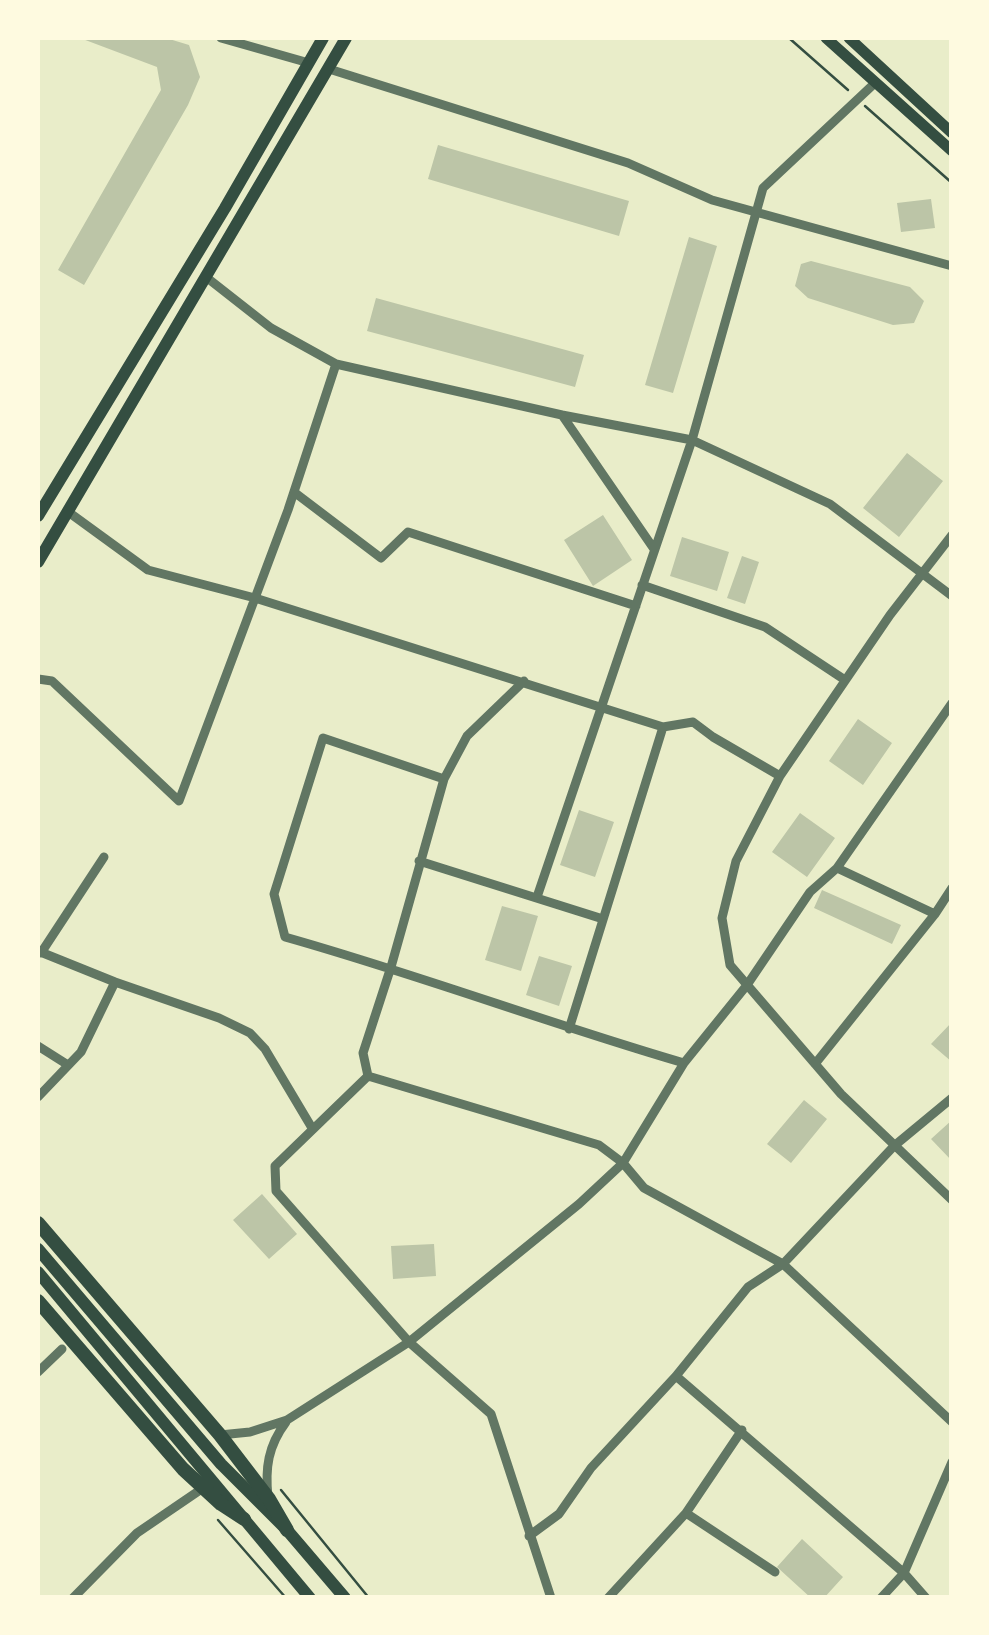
<!DOCTYPE html>
<html>
<head>
<meta charset="utf-8">
<style>
	body { margin:0 }
	#map { position:relative; width:989px; height:1635px; overflow:hidden; background:#e9edc9; font-family:Quicksand,sans-serif }
	canvas { display:block }
	.frame { position:absolute; inset:0; border:40px solid #fefae0; pointer-events:none }
</style>
</head>
<body>
<div id="map">
<canvas width="989" height="1635"></canvas>
<div class="frame"></div>
</div>
<script>
const context = document.querySelector('canvas').getContext('2d');
context.lineJoin = 'round';
function fillPath(path, color) { context.fillStyle = color; context.fill(path, 'evenodd'); }
function trace(path, color, width, dash) { context.strokeStyle = color; context.lineWidth = width; context.lineCap = dash ? 'butt' : 'round'; context.setLineDash(dash || []); context.stroke(path); }
fillPath(new Path2D(`
	M80 38H166L189 45 200 77 188 105 84 285 58 270 161 90 157 67Z
	M438 145 629 201 619 236 428 179Z
	M931 199 935 228 901 232 897 203Z
	M689 237 717 246 673 393 645 385Z
	M811 261 910 287 924 301 914 323 893 325 808 298 795 286 801 264Z
	M376 298 584 355 575 387 367 331Z
	M907 453 943 481 899 537 863 508Z
	M603 515 632 560 593 586 564 540Z
	M682 537 729 552 717 591 670 576Z
	M742 556 759 562 745 604 727 598Z
	M858 719 892 743 863 785 829 761Z
	M579 810 614 822 595 877 560 865Z
	M800 813 835 838 807 877 772 852Z
	M822 890 901 925 892 944 814 908Z
	M502 906 538 916 521 971 485 960Z
	M539 956 572 966 559 1006 526 995Z
	M952 1022V1062L931 1044Z
	M804 1100 827 1119 791 1163 767 1144Z
	M952 1120V1161L931 1139Z
	M262 1194 297 1234 269 1259 233 1220Z
	M434 1244 436 1276 393 1279 391 1246Z
	M802 1539 843 1577 824 1598H811L777 1567Z`), '#bcc5a7');
trace(new Path2D(`
	M789 38 848 90
	M865 106 952 183
	M281 1490 369 1598
	M218 1520 286 1598`), '#344e41', 2.5);
trace(new Path2D(`
	M221 38 309 63
	M329 69 628 163 712 200 952 266
	M206 277 271 328 336 364 562 415 654 549
	M562 415 692 440 830 504 952 596
	M294 492 381 558 408 532 636 606
	M67 511 148 570 255 598 663 727 693 722 713 737 780 776
	M952 535 890 615 780 776 736 861 722 918 730 965 841 1094 952 1200
	M642 585 765 627 845 680
	M38 679 52 681 179 801 288 510 336 364
	M444 779 323 738 274 894 285 937C420 975 550 1024 684 1063
	M419 861 603 919
	M837 868 952 703
	M537 897 692 440 763 188 876 82
	M38 951 115 982 219 1018 250 1033 265 1049 312 1128
	M41 953 104 857
	M569 1029 663 727
	M38 1046 68 1065
	M815 1064 935 914 952 888
	M368 1076 363 1053 391 967 444 779 467 736 524 681
	M38 1097 81 1052 115 982
	M38 1372 62 1349
	M676 1376 904 1573 926 1598
	M220 1435 250 1432 287 1420 409 1342 579 1204 623 1163 684 1063 747 985 810 892 837 868 935 914
	M268 1497C265 1468 268 1446 286 1422
	M686 1513 775 1572
	M529 1536 559 1514 591 1468 676 1376 748 1287 783 1264 894 1146 952 1098
	M73 1598 137 1533 203 1488
	M551 1598 491 1414 409 1342 276 1191 275 1166 368 1076 599 1145 623 1163 644 1188 783 1264 952 1422
	M608 1598 686 1513 742 1430
	M881 1598 904 1573 952 1462`), '#617663', 9);
trace(new Path2D(`
	M826 38 952 151
	M849 38 952 133`), '#344e41', 11);
trace(new Path2D(`
	M38 516 225 208 323 38
	M38 562 346 38
	M38 1249 221 1464 287 1530 345 1598
	M38 1272 310 1598`), '#344e41', 12);
trace(new Path2D(`
	M38 1223 220 1435 269 1499 287 1530
	M38 1301 183 1469 221 1504 244 1519`), '#344e41', 14);
</script>
</body>
</html>
